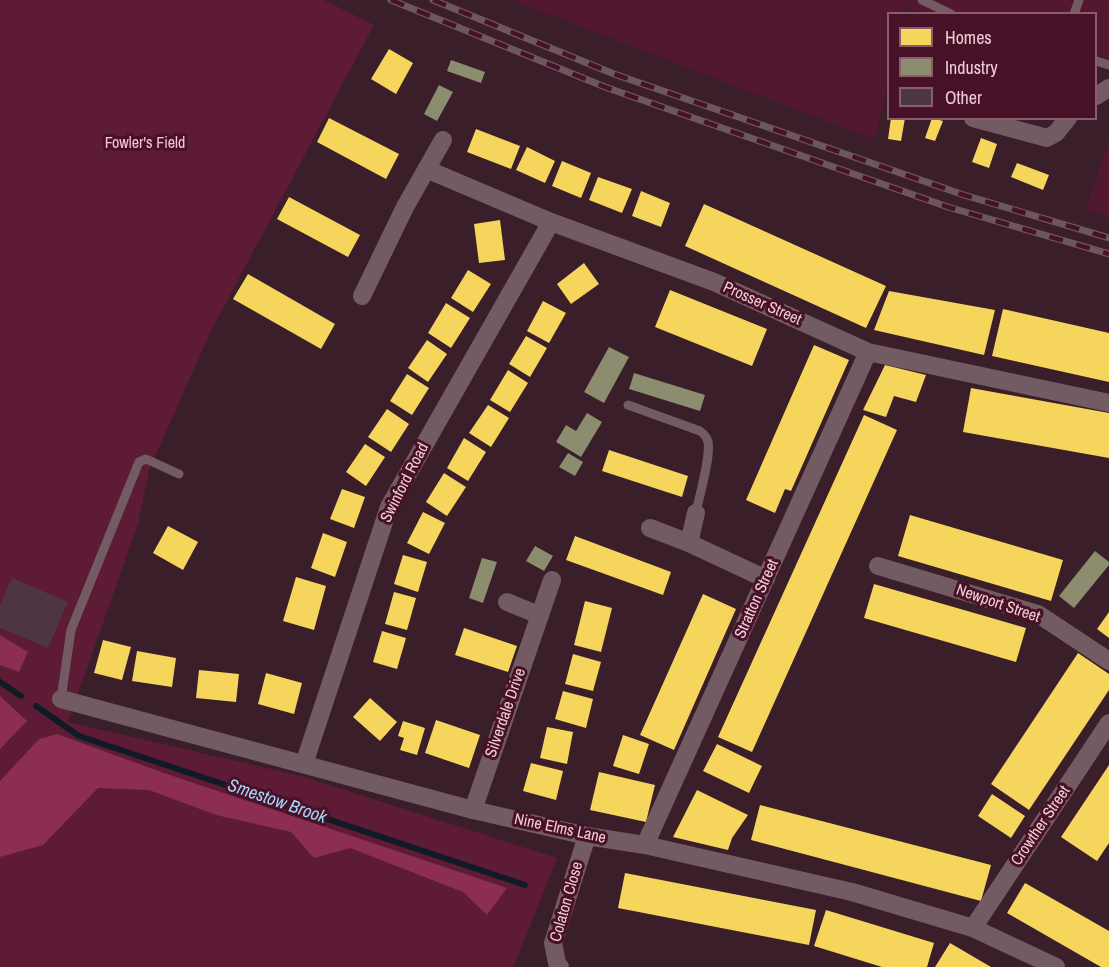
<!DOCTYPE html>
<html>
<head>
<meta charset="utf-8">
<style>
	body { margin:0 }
	#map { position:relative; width:1109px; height:967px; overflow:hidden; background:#3a1e29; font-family:"Archivo Narrow",sans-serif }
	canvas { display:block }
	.legend { position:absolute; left:887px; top:12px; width:210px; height:108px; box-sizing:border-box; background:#471127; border:2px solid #8b5c6d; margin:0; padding:8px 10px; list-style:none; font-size:18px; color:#f1ccd6 }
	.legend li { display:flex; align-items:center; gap:12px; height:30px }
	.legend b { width:30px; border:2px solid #8b5c6d }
</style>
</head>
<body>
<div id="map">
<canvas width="1109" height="967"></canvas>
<ul class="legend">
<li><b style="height:16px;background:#f6d55c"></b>Homes</li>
<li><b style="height:16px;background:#8c8c6e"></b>Industry</li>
<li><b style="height:16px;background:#4d3642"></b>Other</li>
</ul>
</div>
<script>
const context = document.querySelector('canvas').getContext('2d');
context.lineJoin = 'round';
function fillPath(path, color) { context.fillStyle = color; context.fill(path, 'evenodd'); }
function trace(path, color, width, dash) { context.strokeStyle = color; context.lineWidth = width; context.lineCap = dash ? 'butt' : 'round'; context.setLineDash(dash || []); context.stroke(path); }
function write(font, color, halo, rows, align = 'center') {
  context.font = font + ' "Archivo Narrow",sans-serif'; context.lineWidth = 6; context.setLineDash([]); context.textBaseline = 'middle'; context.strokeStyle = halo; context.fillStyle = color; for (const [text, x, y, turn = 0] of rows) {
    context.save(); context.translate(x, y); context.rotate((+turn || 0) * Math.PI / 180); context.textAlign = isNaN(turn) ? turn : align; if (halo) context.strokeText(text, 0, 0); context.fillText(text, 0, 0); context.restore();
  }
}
fillPath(new Path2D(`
	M512 0H1109V66L1096 63V14H928L907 7 905 13 888 14V83L875 140Z
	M1109 140V217L1085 210Z`), '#51182f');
fillPath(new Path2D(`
	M0 0H324L374 25 211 331 149 470 138 524 68 722 301 776 557 858 514 967H0Z`), '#5d1b35');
fillPath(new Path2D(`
	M0 635 28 652 19 672 0 665Z
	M0 696 27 721 0 749Z
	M57 734 164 773 507 888 487 915 463 892 350 848 314 858 291 832 216 815 149 790 98 788 43 845 0 857V781L39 739Z`), '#8c2d53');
fillPath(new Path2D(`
	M389 49 413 63 396 94 371 79Z
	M329 118 399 154 386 179 317 142Z
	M891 118H905L901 141 888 139Z
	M932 118 943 121 935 141 925 138Z
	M476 129 520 146 511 169 467 152Z
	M981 138 997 144 989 168 972 162Z
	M527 147 555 161 545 183 516 170Z
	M562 161 591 173 581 198 552 186Z
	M1017 163 1049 175 1043 190 1011 177Z
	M598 177 632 189 622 213 589 200Z
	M641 191 670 203 661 227 632 216Z
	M289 197 360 235 348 257 277 219Z
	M704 204 886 286 866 328 685 246Z
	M500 220 505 260 479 263 474 224Z
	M584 263 599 284 571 304 557 284Z
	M468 270 491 284 473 312 451 298Z
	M248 274 335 324 321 349 233 299Z
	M670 290 767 329 752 366 655 327Z
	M889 291 995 310 984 355 874 330Z
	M543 301 566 313 549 343 527 331Z
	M446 303 470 318 451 348 428 333Z
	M1003 309 1109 333V382L992 356Z
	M526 336 547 348 530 377 509 364Z
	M427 340 447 354 428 382 408 368Z
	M814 345 849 360 791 491 785 489 775 513 746 500Z
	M885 365 926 375 916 402 894 396 886 417 863 410Z
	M508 370 528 383 510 412 490 400Z
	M407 374 429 388 412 415 390 401Z
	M971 388 1109 413V458L963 432Z
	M488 405 509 418 491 447 469 433Z
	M387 409 409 424 391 452 368 437Z
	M864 415 897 430 752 752 718 737Z
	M464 438 486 452 468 481 447 468Z
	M365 444 385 457 366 486 346 472Z
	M609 450 688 476 682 497 602 471Z
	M444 473 466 487 447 516 426 502Z
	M342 489 365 497 354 528 330 519Z
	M423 512 445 523 429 554 407 543Z
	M910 515 1063 560 1051 601 898 556Z
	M168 526 198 542 183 570 153 553Z
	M323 533 347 542 335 577 311 568Z
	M575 536 671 572 663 595 566 560Z
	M403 555 427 562 418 592 394 584Z
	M296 577 326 586 314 630 283 621Z
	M874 584 1026 628 1016 662 864 618Z
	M394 592 416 598 407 630 385 624Z
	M703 594 736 609 674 750 640 735Z
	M585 601 612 608 601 652 574 645Z
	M1109 612V638L1097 629Z
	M464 628 517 646 508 672 455 655Z
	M382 631 406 638 397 669 373 662Z
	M103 640 131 647 122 680 94 673Z
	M137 651 176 658 172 687 132 681Z
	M1078 653 1109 674V690L1029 810 991 784Z
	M573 654 601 662 593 691 565 684Z
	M199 670 239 674 236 702 196 698Z
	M266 673 302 683 294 714 258 704Z
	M563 691 593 699 586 728 555 719Z
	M370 698 397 722 380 741 353 717Z
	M436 720 480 735 469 768 425 753Z
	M403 721 425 728 417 755 400 750 404 738 398 736Z
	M547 727 573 732 567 764 540 758Z
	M623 735 649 744 639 774 613 766Z
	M717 744 762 766 749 793 703 771Z
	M531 763 563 771 556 800 523 791Z
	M1109 765V843L1097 861 1061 837Z
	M599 772 655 785 646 822 590 810Z
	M697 790 748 815 732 838 728 850 673 837Z
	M992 794 1025 816 1011 838 978 816Z
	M760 805 991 865 981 901 751 840Z
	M625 873 816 910 809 945 618 908Z
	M1025 883 1109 931V967H1101L1007 913Z
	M826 910 934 943 927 967H882L814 946Z
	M950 943 991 967H935Z`), '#f6d55c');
fillPath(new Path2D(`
	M451 60 485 72 481 83 447 71Z
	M439 85 453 92 437 121 424 114Z
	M609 347 629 357 604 403 584 392Z
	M634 373 705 395 700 411 629 389Z
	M587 413 602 422 581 457 556 442 566 425 576 431Z
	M568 453 583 462 575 476 559 467Z
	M535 546 553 556 544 571 526 561Z
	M1095 551 1109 562V565L1074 608 1059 596Z
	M482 558 497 562 483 603 469 598Z`), '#8c8c6e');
trace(new Path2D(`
	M0 682 21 696
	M36 706 79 736 525 885`), '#101b26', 6);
fillPath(new Path2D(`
	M12 578 68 602 48 648 0 628V605Z`), '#4d3642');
trace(new Path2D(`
	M922 0 951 14
	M1074 14 1079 0
	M1096 61 1109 65
	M628 405 700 431C704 434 707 437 708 442 711 457 699 496 696 513
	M61 699 71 630 139 462 146 459 179 474`), '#725b63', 9);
trace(new Path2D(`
	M1096 96 1109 88
	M973 118 1047 138 1056 133 1068 118
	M426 169 551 222 714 282 868 352 1109 403
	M362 296 405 207 443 140
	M650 528 689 543 766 579
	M689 543 696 513
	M878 566 1038 614 1109 661
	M507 602 539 615
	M61 699 473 810 587 836 645 845 852 892 973 928 1056 967
	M304 764 389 507 551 222
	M473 810 552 580
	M645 845 868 352
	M973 928 1109 723
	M560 967 557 963 553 943 587 836`), '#725b63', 18);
const rail = new Path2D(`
	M391 0 605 87 948 207 1109 254
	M433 0 614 74 964 195 1109 238`);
trace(rail, '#6d575f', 7);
trace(rail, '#471127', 4.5, [14]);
write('16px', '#fbc0d1', '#471127', [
	["Fowler's Field",145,144]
]);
write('16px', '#f1ccd6', '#471127', [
	["Prosser Street",762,304,24],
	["Swinford Road",405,483,-63],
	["Stratton Street",757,599,-66],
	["Newport Street",998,604,19],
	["Silverdale Drive",506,713,-71],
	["Crowther Street",1041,826,-56],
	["Nine Elms Lane",560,829,12],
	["Colaton Close",567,902,-74]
]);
write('italic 18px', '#a4d4f7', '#471127', [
	["Smestow Brook",277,802,19]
]);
</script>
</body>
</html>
